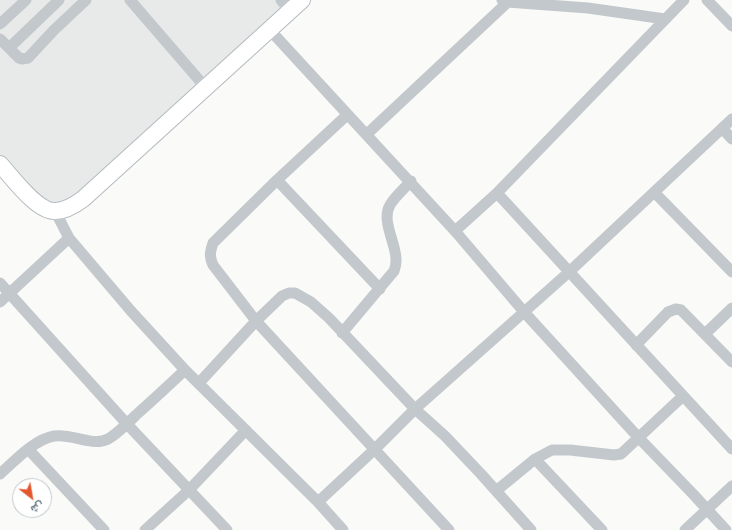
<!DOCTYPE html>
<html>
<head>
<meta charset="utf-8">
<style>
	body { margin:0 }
	#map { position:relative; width:732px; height:530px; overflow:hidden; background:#fafaf8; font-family:Commissioner,Vazirmatn,sans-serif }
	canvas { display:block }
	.north { position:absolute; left:12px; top:478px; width:40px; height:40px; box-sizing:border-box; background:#fff; border:1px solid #c1c8cd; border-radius:50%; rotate:149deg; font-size:11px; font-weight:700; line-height:16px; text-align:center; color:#657683 }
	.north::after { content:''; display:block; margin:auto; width:14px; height:18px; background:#e4572e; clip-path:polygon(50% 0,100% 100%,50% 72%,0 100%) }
</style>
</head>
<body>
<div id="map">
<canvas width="732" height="530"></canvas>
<div class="north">ش</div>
</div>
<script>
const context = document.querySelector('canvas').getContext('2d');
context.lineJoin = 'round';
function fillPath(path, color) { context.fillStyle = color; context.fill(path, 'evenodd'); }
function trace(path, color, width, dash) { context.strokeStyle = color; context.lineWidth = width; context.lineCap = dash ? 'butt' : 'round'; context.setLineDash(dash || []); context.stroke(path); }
fillPath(new Path2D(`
	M0 0H290L49 219 0 166Z`), '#e8e9e9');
const secondary = new Path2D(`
	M0 164C12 177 37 212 55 211 65 211 75 205 83 199L302 0`);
trace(secondary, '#b3babf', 18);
trace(new Path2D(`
	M130 0 206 88
	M281 0 289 10
	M502 0 507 2 588 8 665 19
	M707 0 732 26
	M0 24 26 0
	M269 29 455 231 525 313 638 437 693 494 726 530
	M0 39 19 58 22 59 28 58 54 30 86 0
	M9 48 59 0
	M347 115 277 180 213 243C210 252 209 256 213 265L256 321 449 530
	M722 128 732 139
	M367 134 510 0
	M277 180 380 289
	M497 193 732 449
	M655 193 732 272
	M55 211 69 238 131 311 185 370 318 502 343 530
	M455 231 497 193 684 0
	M0 283 127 424 227 530
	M0 302 69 238
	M342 333 394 271C403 251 379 224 390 205 395 196 404 189 411 181
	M705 334 732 308
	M636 345 668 312 676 309 681 310 732 362
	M199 383 256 321 282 296 289 293H295L311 302 329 318 415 409 445 436 481 474 531 530
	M28 449 104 530
	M535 459 602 530
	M0 474C15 461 33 440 54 436 72 433 92 447 108 439 117 434 129 422 136 415 153 400 169 385 185 370
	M496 491 535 459 552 450H570L614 455 621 454 683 396
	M318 502 375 449 415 409 569 272 732 119
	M145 530 189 490 246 430
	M685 530 732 486`), '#c3c8cc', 11);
trace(secondary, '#fff', 16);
</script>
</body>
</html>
